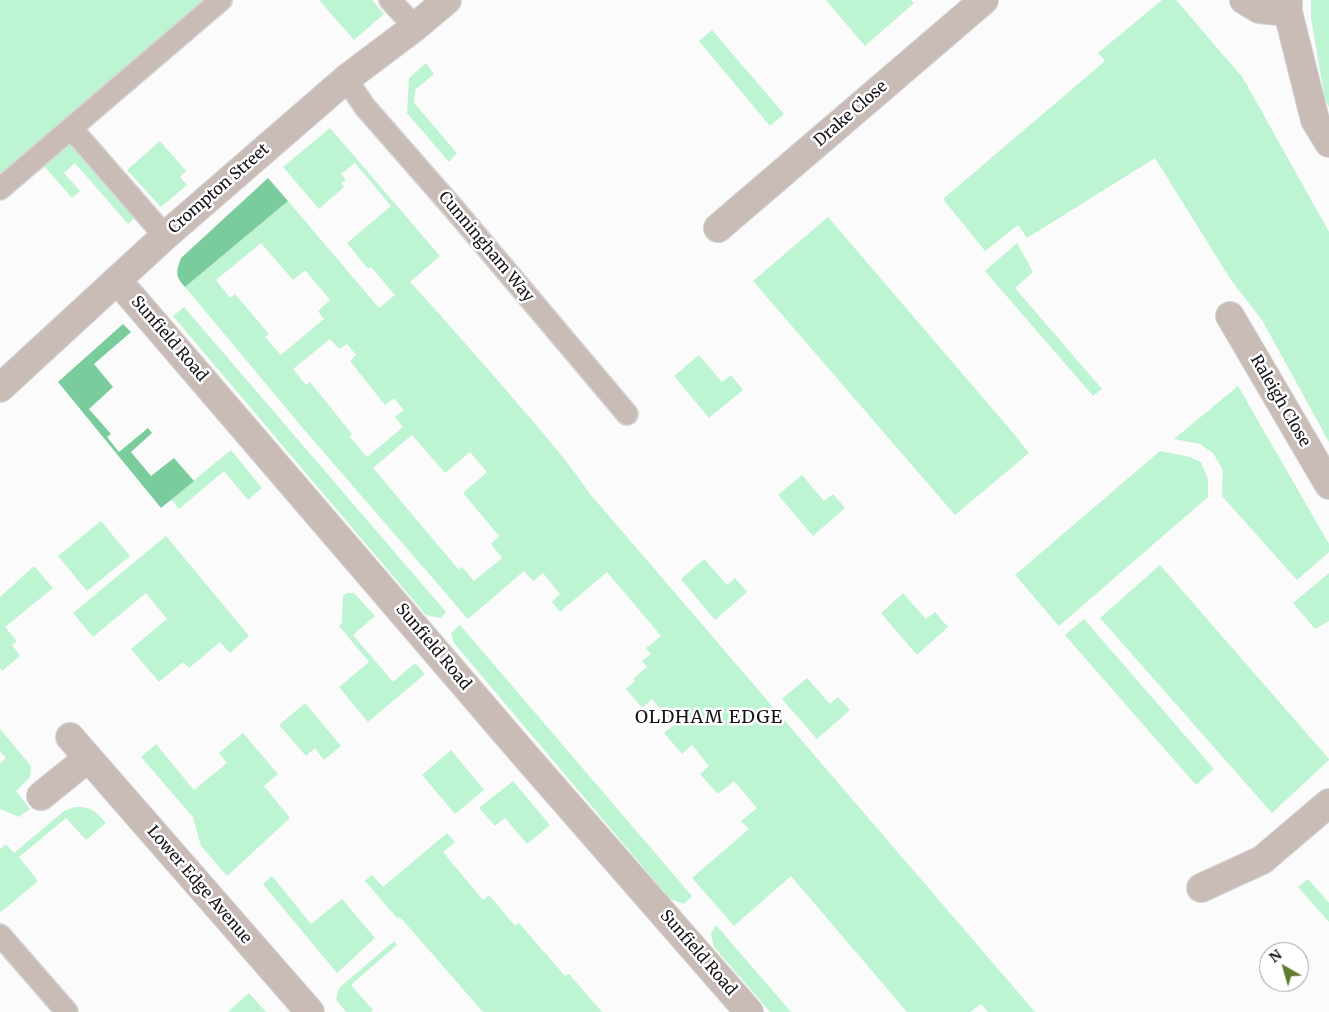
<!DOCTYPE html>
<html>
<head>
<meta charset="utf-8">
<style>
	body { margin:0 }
	#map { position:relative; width:1329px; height:1012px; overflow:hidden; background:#fbfbfb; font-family:Merriweather,serif }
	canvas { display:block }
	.north { position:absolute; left:1259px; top:942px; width:50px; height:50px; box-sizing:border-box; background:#fff; border:1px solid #a2a0a3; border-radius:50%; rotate:322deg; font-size:14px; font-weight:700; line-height:20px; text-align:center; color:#17121a }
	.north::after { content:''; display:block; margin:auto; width:18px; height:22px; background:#617c2f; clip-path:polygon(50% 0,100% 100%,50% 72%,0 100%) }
</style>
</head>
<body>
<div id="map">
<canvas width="1329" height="1012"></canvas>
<div class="north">N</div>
</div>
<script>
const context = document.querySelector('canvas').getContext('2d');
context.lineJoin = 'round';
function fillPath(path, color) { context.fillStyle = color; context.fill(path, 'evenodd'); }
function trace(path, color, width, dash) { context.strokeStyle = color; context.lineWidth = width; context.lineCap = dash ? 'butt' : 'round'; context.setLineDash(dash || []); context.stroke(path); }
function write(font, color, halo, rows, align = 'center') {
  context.font = font + ' Merriweather,serif'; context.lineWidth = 5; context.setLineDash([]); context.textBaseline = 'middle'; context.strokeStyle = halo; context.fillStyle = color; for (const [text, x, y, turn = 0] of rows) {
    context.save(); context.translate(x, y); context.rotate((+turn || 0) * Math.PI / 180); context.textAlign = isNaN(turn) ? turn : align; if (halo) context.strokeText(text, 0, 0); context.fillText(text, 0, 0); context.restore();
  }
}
fillPath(new Path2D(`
	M0 0H206L0 180Z
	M319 0H372L384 14 354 40Z
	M826 0H911L914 3 865 46Z
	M1162 0H1176L1243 78 1329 232V442L1262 320 1231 280 1155 158 1027 238 1018 225 985 251 943 199 1105 61 1098 53Z
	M1311 0H1329V107L1325 100 1311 18Z
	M712 30 784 114 770 126 699 41Z
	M426 63 434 74 415 90 414 103 457 153 449 162 407 113 409 78Z
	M330 128 440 256 410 282C443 317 474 354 506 390 535 424 565 457 590 494L1035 1012H988L981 1004 970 1012H907L791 876 734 926 692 878 749 829 741 821 757 808 734 781 718 794 700 774 709 766 692 745 682 754 664 733 674 725 652 699 642 708 626 689 635 681 633 679 647 667 642 661 651 654 646 648 661 636 607 572 560 612 552 602 560 594 543 573 533 581 524 571 468 619 307 433 185 287 288 201 379 308 395 295 371 267 368 269 347 243 391 206 355 163 341 174 346 180 341 183 344 187 319 209 283 167ZM261 243 293 280 305 270 330 300 318 311 324 319 281 355 265 337 269 334 235 294 230 298 216 280ZM330 339 339 349 347 344 356 355 350 361 385 405 394 398 404 410 395 417 403 427 367 457 349 436 352 434 310 382 306 385 293 369ZM412 435 445 473 470 452 487 472 463 493 499 536 491 544 502 558 474 581 462 567 459 570 373 468Z
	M160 141 186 171 180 177 187 185 161 207 127 170Z
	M68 143 134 218 128 224 75 163 64 173 80 191 72 198 43 165Z
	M828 217 1014 434 1029 453 955 515 753 281Z
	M1017 243 1033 272 1015 288 1102 389 1093 396 985 271Z
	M184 307 446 612 441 618 426 615 173 316Z
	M699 355 722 382 731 375 743 390 709 418 674 376Z
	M1238 386 1329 544V552L1297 580 1222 496 1223 470 1213 453 1200 444 1174 439Z
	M231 450 262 488 248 500 224 471 179 509 171 499Z
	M1160 451 1190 457 1201 462 1208 480V497L1059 626 1015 575Z
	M802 475 824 501 833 494 845 508 813 536 778 495Z
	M101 521 130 556 87 591 58 556Z
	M166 536 249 636 230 653 220 642 189 668 183 662 159 682 131 649 167 619 146 593 93 637 73 613Z
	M704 559 727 585 735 578 747 592 715 620 681 579Z
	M1160 565 1329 759V760L1272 813 1100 618Z
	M34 566 53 588 5 627 17 641 12 645 20 656 2 671 0 668V597Z
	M1329 573V621L1315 629 1293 603Z
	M347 593H354L375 616 353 635 393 682 415 663 425 674 368 722 339 687 369 662 339 626 342 623 343 596Z
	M903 593 926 619 935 612 948 627 917 655 881 613Z
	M1084 619 1214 769 1196 785 1065 635Z
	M460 625 692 896 684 904 670 899 454 643 451 633Z
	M807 678 830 704 838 697 850 710 817 739 782 699Z
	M305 703 341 746 324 760 315 748 306 756 279 725Z
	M0 729 31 766 30 777 16 791 30 809 19 817 0 809V763L6 758 0 751Z
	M243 733 278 774 264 786 290 818 227 876 201 846 193 817 141 757 156 744 194 790 227 763 219 753Z
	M451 750 484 790 455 814 422 775Z
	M513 781 550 825 527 844 505 818 495 826 479 808Z
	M75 807C92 806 95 811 106 823L86 840 66 818 19 857 38 881 1 912 0 911V849L6 844 14 853 64 811Z
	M447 833 455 842 443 852 483 900 489 895 515 926 519 923 565 976 569 974 602 1012H483L400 917 397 918 365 881 372 875 383 887Z
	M272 876 311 924 342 899 375 938 337 973 263 884Z
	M1308 879 1329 903V922L1298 887Z
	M716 925 791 1012H770L714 947 711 934Z
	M394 941 397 945 351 985 373 1010 371 1012H346L336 1000 339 988Z
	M249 993 266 1012H230L229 1011Z`), '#bdf4d1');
fillPath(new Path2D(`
	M268 178 288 201 185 287C175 276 176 272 181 258Z
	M123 324 131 332 94 364 113 387 89 409 111 434 107 437 119 452 148 428 152 433 131 452 151 476 174 458 194 481 161 508 58 382Z`), '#7acc9c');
const service = new Path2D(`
	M390 0 415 27
	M346 79 365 107 455 210 627 414
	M71 128 165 236
	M0 189 221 0
	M0 935 67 1012`);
const minor = new Path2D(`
	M1244 0 1259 9 1288 12
	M1288 0V12L1315 120 1329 143
	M718 228 984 0
	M118 281 523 753 749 1012
	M1230 316 1329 485
	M0 388 165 236 346 79 415 27 447 0
	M70 737 310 1012
	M41 796 88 758
	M1201 888 1262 860 1329 803`);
trace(service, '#d7d6d7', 24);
trace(minor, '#d7d6d7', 30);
trace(service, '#c9bbb6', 21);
trace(minor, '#c9bbb6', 28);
write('16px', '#17121a', '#fff', [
	["Drake Close",851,114,-41],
	["Crompton Street",219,189,-41],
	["Cunningham Way",486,247,50],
	["Sunfield Road",169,339,49],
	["Raleigh Close",1280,401,60],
	["Sunfield Road",433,647,50],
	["Lower Edge Avenue",199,885,49],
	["Sunfield Road",698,953,49]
]);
context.letterSpacing = '1px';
write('18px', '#17121a', '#fff', [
	["OLDHAM EDGE",709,718]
]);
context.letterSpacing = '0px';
</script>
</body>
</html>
